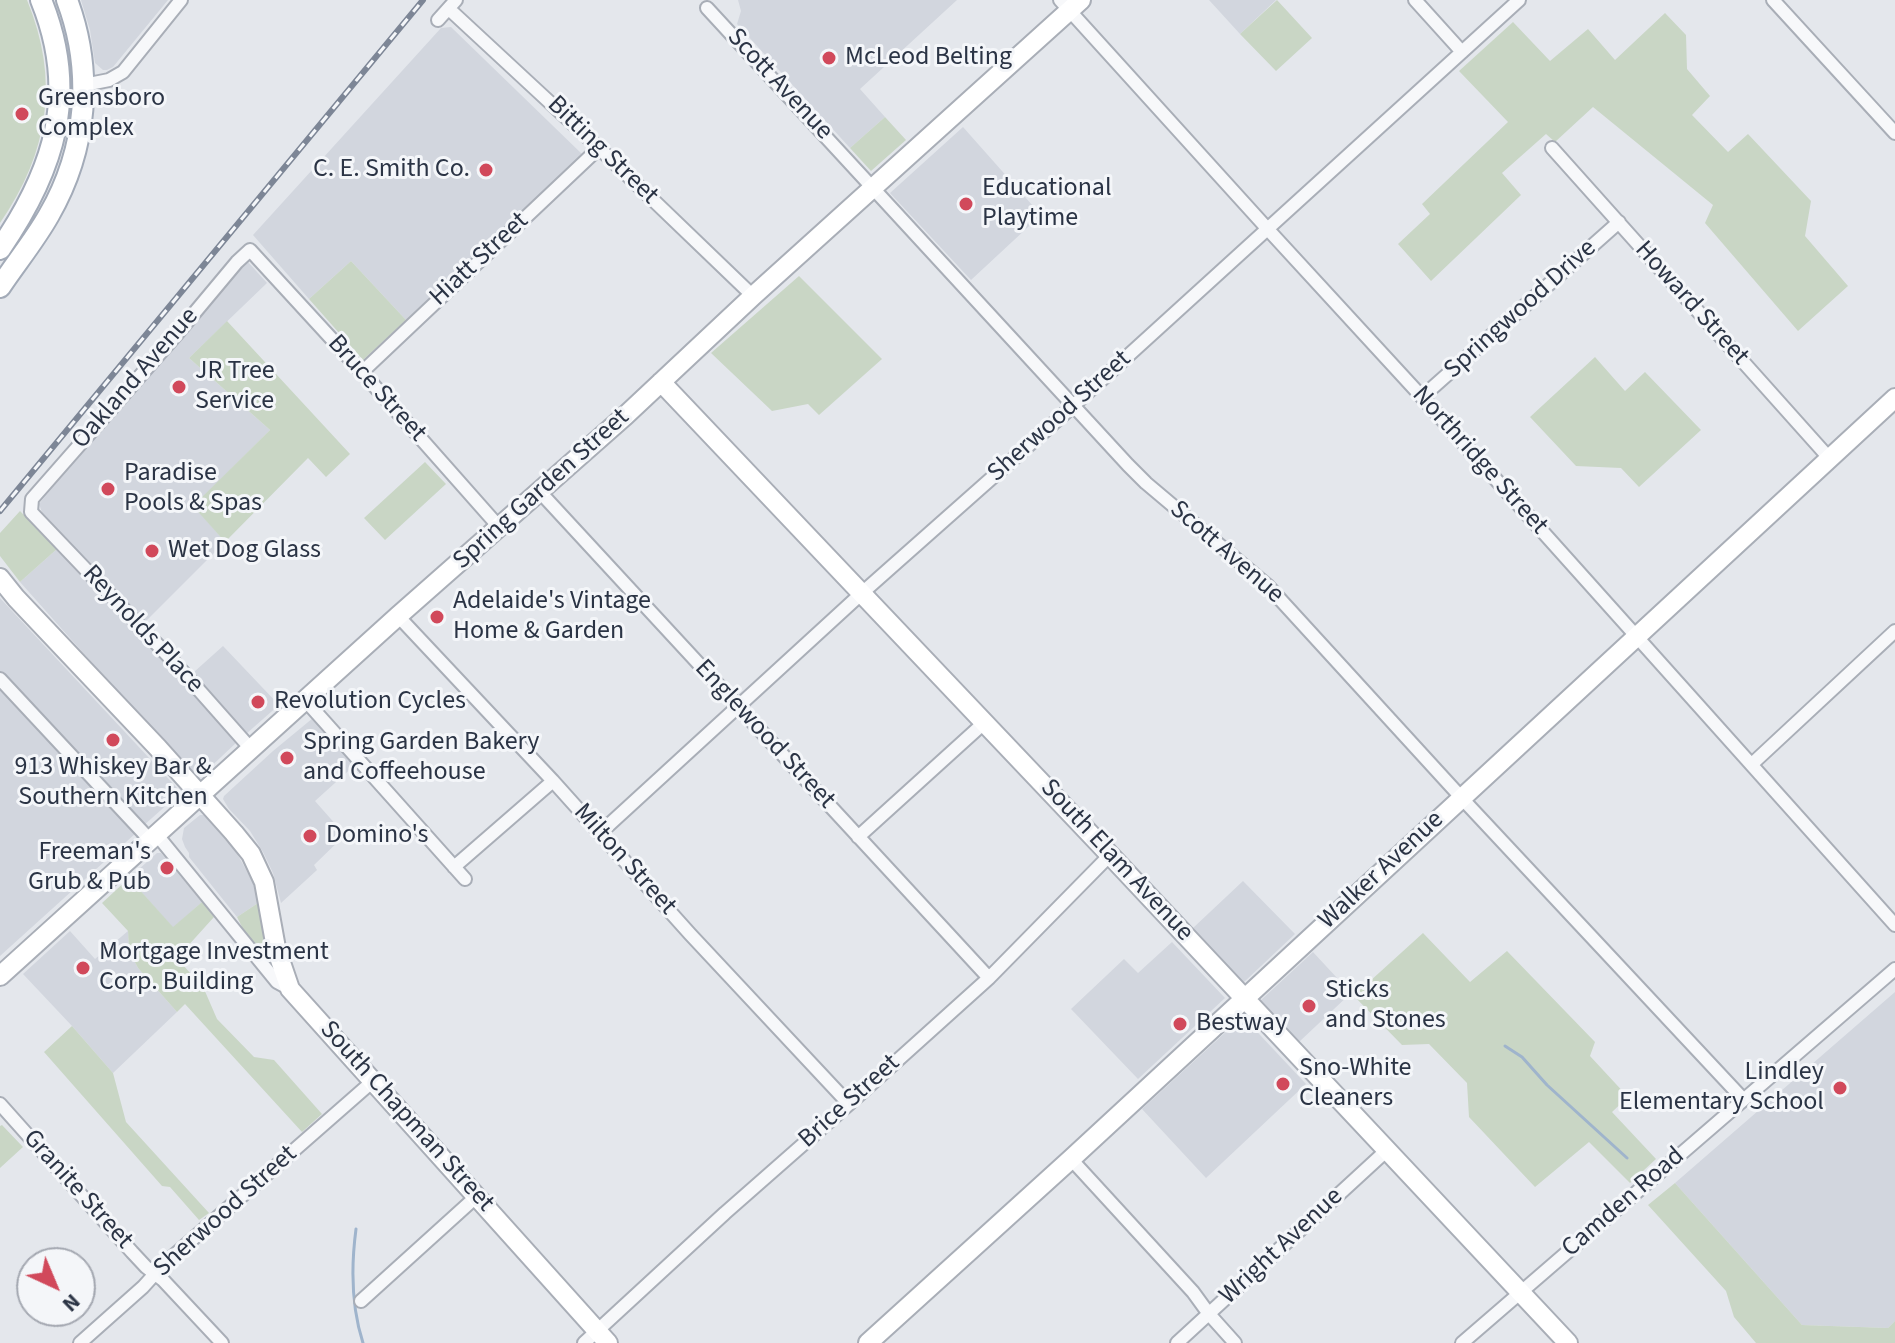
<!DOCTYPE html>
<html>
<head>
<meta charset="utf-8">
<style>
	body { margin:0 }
	#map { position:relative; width:1895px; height:1343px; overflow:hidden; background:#e4e7ec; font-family:"Source Sans 3",sans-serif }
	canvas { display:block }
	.north { position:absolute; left:16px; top:1247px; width:80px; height:80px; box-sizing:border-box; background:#f4f6f9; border:2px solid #a4a8b1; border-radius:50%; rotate:136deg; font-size:22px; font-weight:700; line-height:32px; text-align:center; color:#2b3445 }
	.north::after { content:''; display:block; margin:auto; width:28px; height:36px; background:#d1495b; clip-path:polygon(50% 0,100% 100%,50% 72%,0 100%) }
</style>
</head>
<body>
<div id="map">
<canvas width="1895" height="1343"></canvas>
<div class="north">N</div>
</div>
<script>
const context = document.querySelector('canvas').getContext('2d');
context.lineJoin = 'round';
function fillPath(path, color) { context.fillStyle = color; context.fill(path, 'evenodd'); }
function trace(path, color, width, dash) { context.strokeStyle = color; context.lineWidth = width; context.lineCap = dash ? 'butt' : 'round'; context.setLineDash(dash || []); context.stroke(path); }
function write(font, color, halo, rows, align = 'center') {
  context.font = font + ' "Source Sans 3",sans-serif'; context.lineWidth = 6; context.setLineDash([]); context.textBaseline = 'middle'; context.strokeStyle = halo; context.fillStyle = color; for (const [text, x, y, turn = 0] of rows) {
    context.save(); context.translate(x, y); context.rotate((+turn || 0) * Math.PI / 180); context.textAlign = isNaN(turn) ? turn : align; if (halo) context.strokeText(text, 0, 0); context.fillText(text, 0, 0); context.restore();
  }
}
fillPath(new Path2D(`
	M81 0H168L113 67 107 70H103L95 63 90 30Z
	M738 0H957L860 89 885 117 850 148 737 24 741 11Z
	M1209 0H1276L1240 34Z
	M451 27 583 155 406 320 351 261 309 299 253 235 441 28Z
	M963 127 1041 215 971 280 890 193Z
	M248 262 267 283 189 358 270 430 194 506 225 542 146 621 120 598 44 518 39 504 104 423 241 264Z
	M57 549 178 674 237 742 203 774 194 772 93 664 20 582Z
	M0 598 178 789 179 794 143 826 0 672Z
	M223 646 279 705 246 734 210 695 194 672Z
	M0 685 136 833 0 956Z
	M313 718 356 764 315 801 345 835 314 865 317 870 281 903 273 873 263 852 250 831 229 809 223 799 224 796 273 751Z
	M200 815H204L235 850 253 882 258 903 237 917 189 857V853L185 847 182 839 184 828Z
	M157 853H161L202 902 173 928 129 878Z
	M1243 881 1295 934 1243 983 1193 928Z
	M70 931 95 959 128 931 129 951 138 968 177 1012 113 1073 72 1026 23 974Z
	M1172 942 1225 998 1138 1079 1071 1009 1124 959 1138 973Z
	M1313 952 1351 993 1299 1042 1260 1001Z
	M1895 992V1321L1888 1328 1802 1325 1675 1183Z
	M1240 1019 1246 1020 1306 1084 1206 1178 1142 1109Z`), '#d2d6de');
fillPath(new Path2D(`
	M0 0H27C60 80 49 152 0 223Z
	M1277 0 1312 38 1276 71 1240 34Z
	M1665 13 1686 35 1687 69 1710 96 1692 115 1728 152 1748 134 1811 201 1805 236 1848 286 1798 331 1705 223 1713 205 1593 107 1555 142 1546 134 1502 173 1521 195 1431 281 1398 244 1430 214 1422 204 1508 122 1459 71 1513 22 1550 61 1588 29 1615 60Z
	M885 117 906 140 871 171 850 148Z
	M351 261 406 320 363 360 309 299Z
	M799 276 882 359 819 415 808 404 772 411 711 353Z
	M227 321 350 454 326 477 308 458 225 542 193 506 270 430 189 358Z
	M1595 357 1625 391 1645 372 1701 430 1639 487 1621 468 1576 466 1530 417Z
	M425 462 446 484 385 540 364 518Z
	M20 511 57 549 20 582 0 556V533Z
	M129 878 173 927 202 902 214 917 177 958 204 989 217 1019 254 1057 274 1060 322 1114 302 1132 185 1004 177 1012 138 968 129 951 128 931 102 903Z
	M258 903 268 957 266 959 246 935 237 917Z
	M1423 933 1470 982 1507 951 1595 1042 1590 1056 1628 1097 1612 1112 1656 1159 1630 1183 1589 1142 1535 1187 1469 1117 1467 1083 1429 1044 1402 1045 1351 993 1369 982Z
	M72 1026 113 1073 126 1122 209 1213 199 1220 170 1187 162 1186 44 1052Z
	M2 1125 23 1147 0 1168V1126Z
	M1675 1183 1802 1325 1888 1328 1895 1321V1343H1756L1734 1317 1726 1291 1648 1205Z`), '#c9d6c5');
trace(new Path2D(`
	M1505 1046 1522 1057 1547 1085 1627 1158
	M356 1229C351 1267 351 1306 363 1343`), '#9fb4cc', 3);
const street = new Path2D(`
	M1060 0 1274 236 1422 397 1895 925
	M1415 0 1462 52
	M1773 0 1895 133
	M707 8 1128 465 1146 483 1267 585 1470 807 1743 1099
	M449 9 599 148 753 296
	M438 20 456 0
	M84 85 109 80 123 72 181 0
	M1552 148 1830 459
	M362 372 599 148
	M1422 397 1619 222
	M540 492 989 978
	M398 616 553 781 690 934 849 1104
	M0 679 151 841
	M306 701 465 879
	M252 750 175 663 31 512 32 499 176 335 237 262 250 250 362 372 500 528
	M1752 764 1895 631
	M600 833 862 593 1064 414 1519 0
	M157 835 277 982 290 989
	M858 837 985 722
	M454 867 553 781
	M0 1104 132 1252 146 1267 163 1280 222 1343
	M1071 1159 1193 1292 1209 1314 1235 1343
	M361 1301 477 1196
	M80 1343 143 1287 162 1266 373 1081
	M584 1343 725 1213 849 1104 989 978 1110 855
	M1177 1343 1386 1151
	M1462 1343 1895 969`);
const secondary = new Path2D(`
	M661 382 1110 855 1568 1343
	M0 578 16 598 158 748 234 833 251 854 264 882 276 948 290 989 608 1343
	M0 976 398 616 626 415 753 296 1081 0
	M868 1343 1071 1159 1895 398`);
const primary = new Path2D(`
	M0 249C55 169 79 93 41 0
	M0 287C16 263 35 240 49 215 87 149 94 72 67 0`);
trace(street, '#a9aeb7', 16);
trace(secondary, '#a9aeb7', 22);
trace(primary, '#a3abb8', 24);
trace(street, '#f7f8fa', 12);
trace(secondary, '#fff', 18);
trace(primary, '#fff', 20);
const rail = new Path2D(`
	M0 511 423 0`);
trace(rail, '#7d8696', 6);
trace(rail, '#f4f6f9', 3, [9]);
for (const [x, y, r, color] of [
	[829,58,8,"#d1495b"],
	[22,114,8,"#d1495b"],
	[486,170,8,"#d1495b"],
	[966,204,8,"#d1495b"],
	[179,387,8,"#d1495b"],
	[108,489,8,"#d1495b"],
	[152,551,8,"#d1495b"],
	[437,617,8,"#d1495b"],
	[258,702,8,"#d1495b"],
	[113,740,8,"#d1495b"],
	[287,758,8,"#d1495b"],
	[310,836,8,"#d1495b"],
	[167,868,8,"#d1495b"],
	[83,968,8,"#d1495b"],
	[1309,1006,8,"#d1495b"],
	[1180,1024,8,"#d1495b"],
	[1283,1084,8,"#d1495b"],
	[1840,1088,8,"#d1495b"]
]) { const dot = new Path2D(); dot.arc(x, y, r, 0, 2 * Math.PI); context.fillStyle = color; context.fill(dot); trace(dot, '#f4f6f9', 3); }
write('26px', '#2b3445', '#f4f6f9', [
	["McLeod Belting",845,58],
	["Greensboro",38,99],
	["Complex",38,129],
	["C. E. Smith Co.",470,170,"right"],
	["Educational",982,189],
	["Playtime",982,219],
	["JR Tree",195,372],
	["Service",195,402],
	["Paradise",124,474],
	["Pools & Spas",124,504],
	["Wet Dog Glass",168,551],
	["Adelaide's Vintage",453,602],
	["Home & Garden",453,632],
	["Revolution Cycles",274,702],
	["Spring Garden Bakery",303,743],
	["and Coffeehouse",303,773],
	["913 Whiskey Bar &",113,768,"center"],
	["Southern Kitchen",113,798,"center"],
	["Domino's",326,836],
	["Freeman's",151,853,"right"],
	["Grub & Pub",151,883,"right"],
	["Mortgage Investment",99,953],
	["Corp. Building",99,983],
	["Sticks",1325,991],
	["and Stones",1325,1021],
	["Bestway",1196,1024],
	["Sno-White",1299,1069],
	["Cleaners",1299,1099],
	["Lindley",1824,1073,"right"],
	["Elementary School",1824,1103,"right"]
], 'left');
write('26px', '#2b3445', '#f4f6f9', [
	["Scott Avenue",779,85,47],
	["Bitting Street",602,151,44],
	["Hiatt Street",480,260,-43],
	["Howard Street",1691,304,48],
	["Springwood Drive",1521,310,-42],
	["Oakland Avenue",136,379,-49],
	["Bruce Street",376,389,48],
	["Sherwood Street",1060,417,-42],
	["Northridge Street",1479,461,48],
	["Spring Garden Street",542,490,-42],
	["Scott Avenue",1226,553,41],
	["Reynolds Place",142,630,47],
	["Englewood Street",764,735,47],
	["Milton Street",624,860,48],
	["South Elam Avenue",1116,861,47],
	["Walker Avenue",1382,871,-43],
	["Brice Street",850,1102,-42],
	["South Chapman Street",406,1117,48],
	["Granite Street",77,1190,48],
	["Camden Road",1624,1203,-41],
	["Sherwood Street",226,1212,-42],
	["Wright Avenue",1282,1247,-43]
]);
</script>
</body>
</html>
